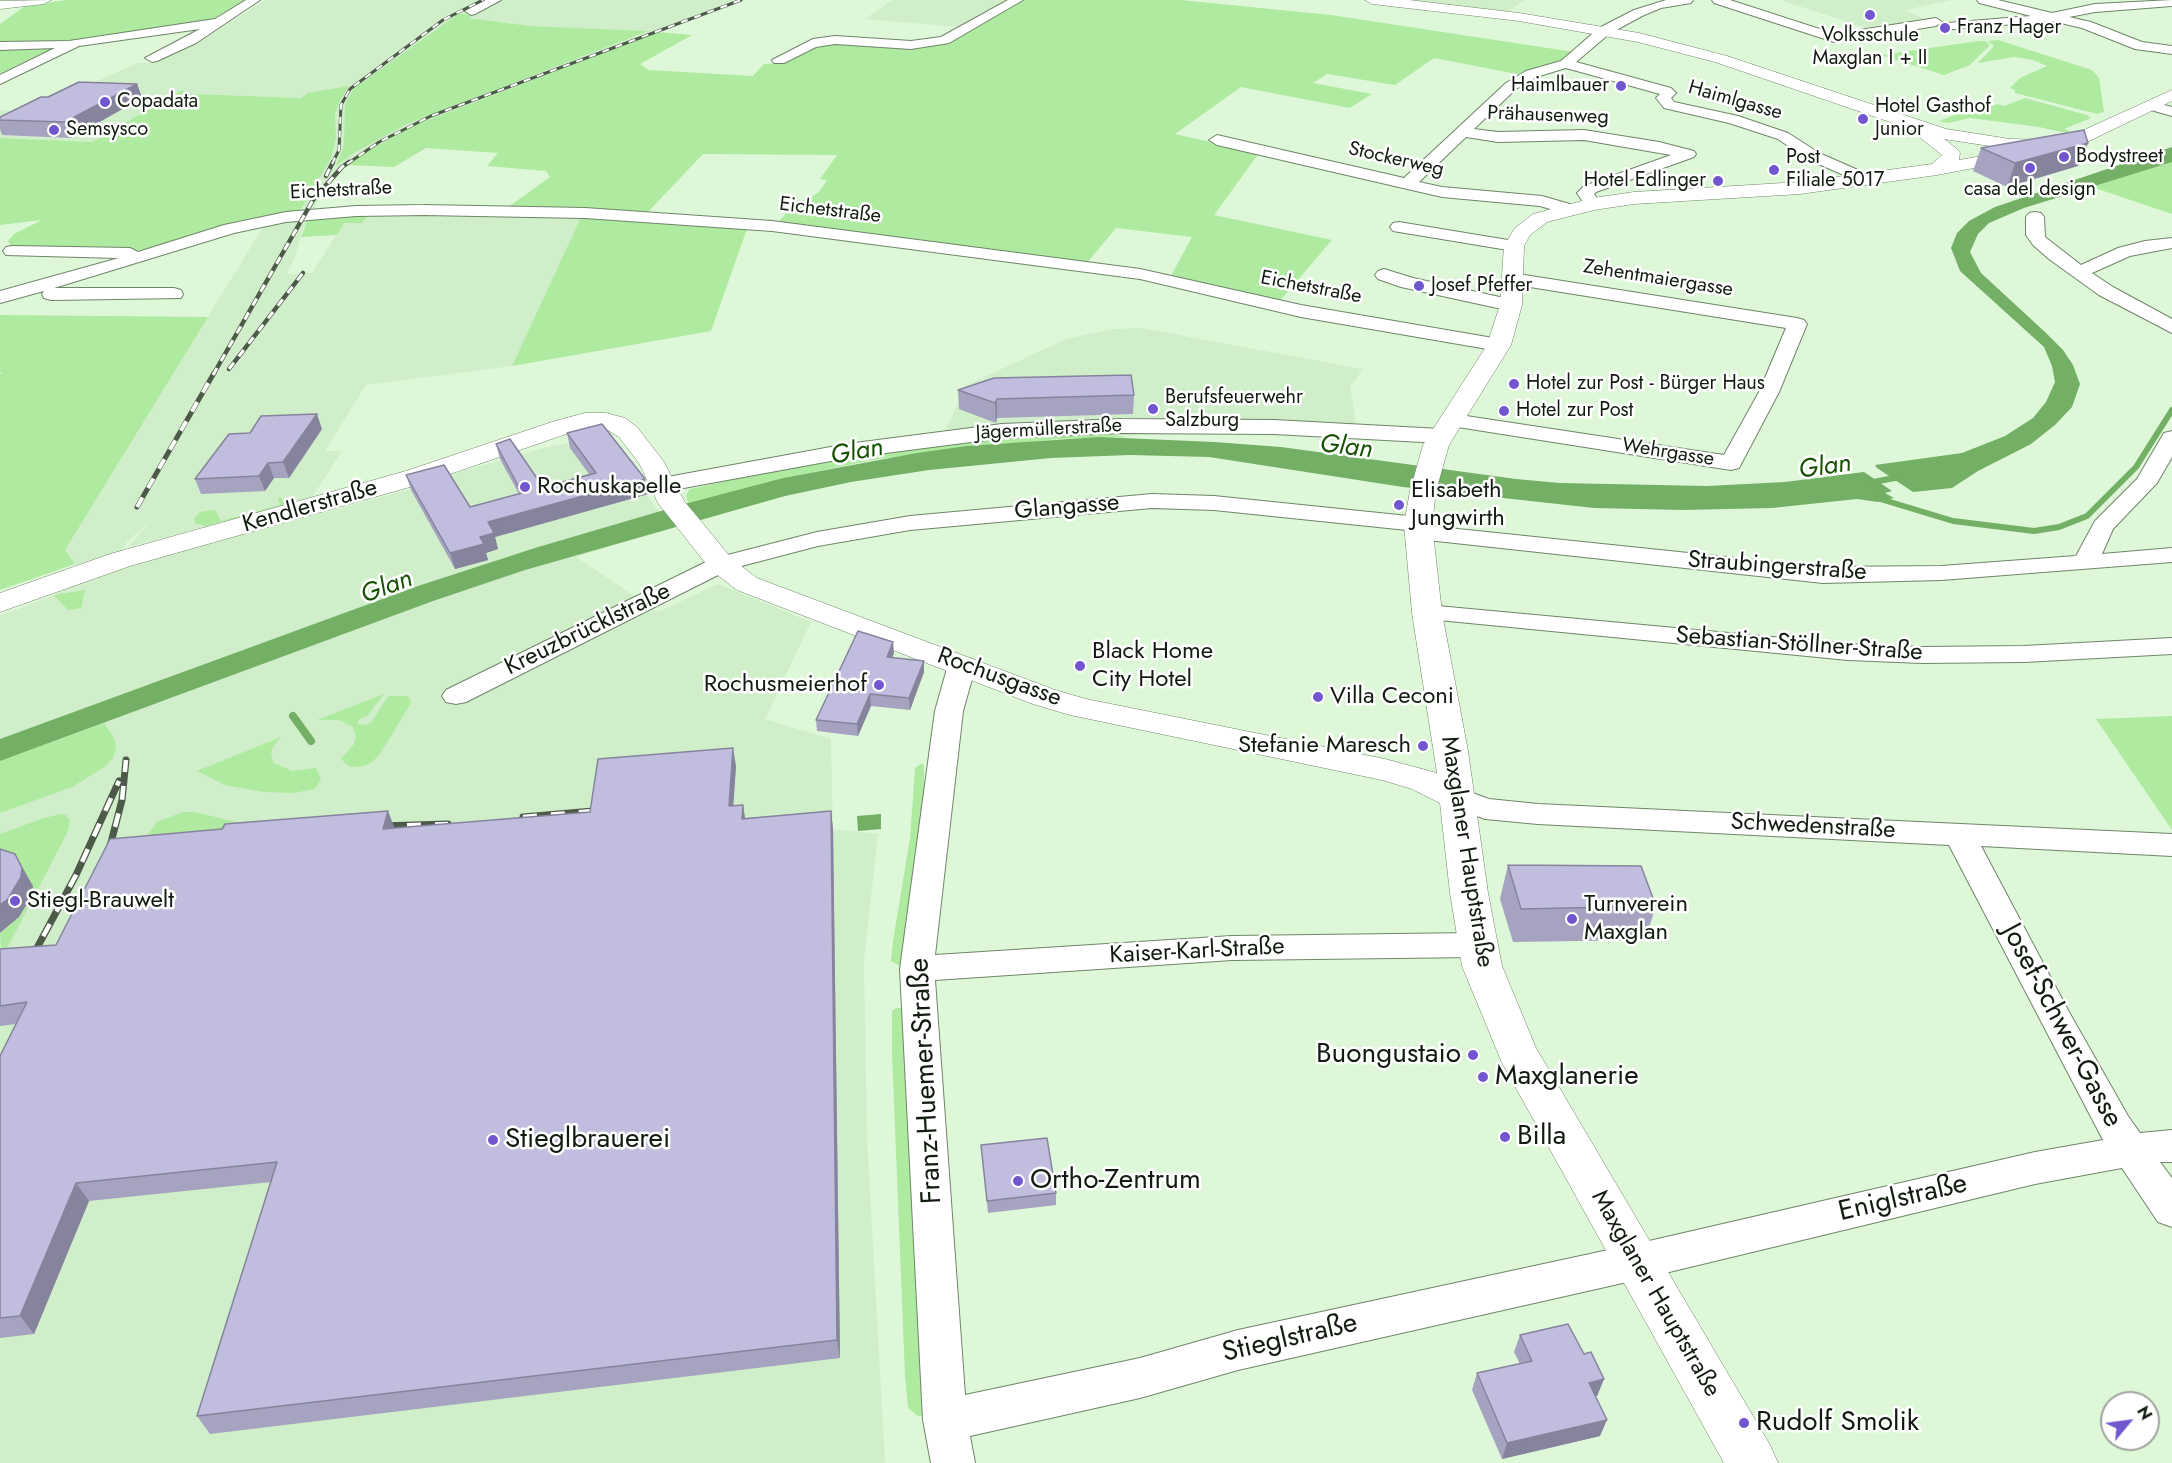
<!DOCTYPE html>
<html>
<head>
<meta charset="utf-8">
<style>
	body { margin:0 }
	#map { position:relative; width:2172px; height:1463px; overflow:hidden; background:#dff7d9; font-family:Jost,sans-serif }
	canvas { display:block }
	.north { position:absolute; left:2100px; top:1391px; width:60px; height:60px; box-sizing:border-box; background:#fff; border:2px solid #a0a49f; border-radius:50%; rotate:61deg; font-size:16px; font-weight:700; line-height:24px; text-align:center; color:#121b10 }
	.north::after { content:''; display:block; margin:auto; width:21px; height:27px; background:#7256d0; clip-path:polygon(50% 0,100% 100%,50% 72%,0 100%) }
</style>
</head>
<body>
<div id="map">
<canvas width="2172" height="1463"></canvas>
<div class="north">N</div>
</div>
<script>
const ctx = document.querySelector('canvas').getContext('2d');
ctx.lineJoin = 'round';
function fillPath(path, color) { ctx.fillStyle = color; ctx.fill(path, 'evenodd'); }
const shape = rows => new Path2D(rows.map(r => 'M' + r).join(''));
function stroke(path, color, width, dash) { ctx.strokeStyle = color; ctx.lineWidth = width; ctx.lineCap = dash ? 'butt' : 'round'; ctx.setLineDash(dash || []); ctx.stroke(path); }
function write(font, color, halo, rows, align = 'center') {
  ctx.font = font + ' Jost,sans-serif'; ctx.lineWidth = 5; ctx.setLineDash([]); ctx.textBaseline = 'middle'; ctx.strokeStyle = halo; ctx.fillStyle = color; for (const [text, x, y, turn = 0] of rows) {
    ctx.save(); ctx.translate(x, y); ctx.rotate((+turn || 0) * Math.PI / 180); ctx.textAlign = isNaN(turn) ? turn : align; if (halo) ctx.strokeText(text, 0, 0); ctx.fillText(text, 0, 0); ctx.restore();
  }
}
fillPath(shape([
	[265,0,746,0,449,111,388,139,348,165,323,192,302,231,296,254,287,274,312,273,344,223,362,223,367,213,582,215,512,366,366,385,325,451,342,451,311,499,128,547,151,520,126,543,113,570,433,483,436,479,539,449,604,436,671,528,576,557,658,612,718,584,811,622,765,719,831,739,833,829,878,834,864,959,867,1138,885,1463,0,1463,0,616,54,595,90,576,75,564,65,550,266,222,299,213,311,193,338,104,348,87,309,93,301,98,193,94,182,90,92,142,0,138,0,110,32,111,137,63,154,63,201,41],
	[458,14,472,16,467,18,530,26,646,31,405,125,354,153,336,166,344,145,347,99,353,89],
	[892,0,1019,0,972,28,865,19],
	[1411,0,1524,0,1508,12],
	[1780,0,1951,0,1905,10,1927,20,1872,30],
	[1141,328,1363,369,1350,387,1356,424,1159,421,1018,424,945,430,967,385,1066,339,1114,329]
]), '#d0eec9');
fillPath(shape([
	[66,0,244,0,208,22,74,42,0,45,0,24,25,6],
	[1019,0,1181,0,1331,15,1574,52,1562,62,1522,75,1434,58,1395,85,1327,74,1313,83,1372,94,1350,108,1241,87,1175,134,1259,153,1214,215,1332,240,1279,302,1171,276,1192,237,1116,228,1086,264,777,224,797,200,807,200,819,192,827,180,820,179,837,155,703,154,645,215,507,208,550,177,546,171,487,166,498,153,426,148,394,167,348,165,366,152,412,126,658,32,692,35,640,64,648,70,753,76,764,64,783,63,818,44,830,42,931,46],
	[458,14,474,15,468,18,530,26,648,31,405,125,354,153,336,166,344,145,345,104,353,89],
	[1998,40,2092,70,2099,78,2104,112,2097,114,2015,93,2015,90,2010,88,2020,78,2047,66,2033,60,2014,57,1978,63,1994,46,1988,41],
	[1979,41,1985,41,1990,45,1970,65,1944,75,1881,55],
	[64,46,0,77,0,47],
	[349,86,338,104,335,115,336,138,331,158,299,213,155,250,12,249,8,241,14,234,42,220,0,225,0,138,92,142,182,90,193,94,301,98,308,93],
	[2025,98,2087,115,2091,118,2064,129,2070,131,2066,133,2039,127,1970,118,1948,123,1939,121,1968,110,1977,112,1997,104,2004,106],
	[2172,162,2172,214,2092,187],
	[369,215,362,223,344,223,337,235,301,237,309,216],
	[582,215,748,226,711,331,512,366],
	[0,315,208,317,65,550,75,564,0,590,0,374,2,373,0,372],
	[1097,432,1127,437,1057,439,879,459,783,478,688,503,686,495,690,489,808,463,966,440],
	[280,497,287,502,283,506,205,526,195,523,194,518,200,512,215,510,221,521,280,505,278,498],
	[85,590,81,608,68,610,54,595],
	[384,694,367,716,359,719,357,724,363,725,371,723,388,696,407,696,410,699,411,703,380,754,372,762,364,766,350,767,341,759,354,744,356,737,353,727,339,720,317,720],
	[2172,716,2172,830,2096,719],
	[104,723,115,740,116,749,113,758,106,766,72,787,0,813,0,761],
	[281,737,273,747,271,754,274,763,292,771,316,768,321,779,315,789,293,793,264,792,225,785,197,771],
	[921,764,924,765,924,787,920,827,902,967,891,961,893,941,910,838,915,768],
	[183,812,195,812,252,826,141,844,157,822],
	[61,814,66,815,70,821,67,833,2,958,0,934,19,917,27,906,32,896,33,886,26,873,0,863,0,834,44,818],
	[896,1008,903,1008,929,1415,918,1416,908,1408,905,1376,892,1053,892,1011]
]), '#aeea9f');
fillPath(shape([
	[2172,147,2172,162,2024,208,1989,223,1978,234,1970,252,1981,273,2045,332,2063,350,2073,365,2080,384,2072,407,2055,425,2031,444,1978,471,1952,488,1913,492,1877,468,1875,465,1962,453,2005,436,2033,418,2046,402,2055,382,2052,366,2044,347,1960,271,1951,248,1957,233,1969,221,1995,207],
	[1099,437,1214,442,1281,447,1516,479,1560,483,1707,486,1785,482,1864,472,1892,491,1885,493,1894,498,1878,502,1857,499,1772,508,1683,510,1594,508,1403,487,1209,457,1130,455,1051,458,929,470,851,482,785,496,525,570,433,601,0,761,0,739,418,586,535,548,688,503,783,478,917,453,967,446],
	[881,814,881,829,858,831,857,816]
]), '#74af66');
stroke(shape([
	[1868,483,1900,477],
	[1877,498,1953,521,2034,531,2059,527,2087,516,2136,467,2172,410]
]), '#74af66', 6);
stroke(shape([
	[293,716,311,741]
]), '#74af66', 8);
const minor = shape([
	[246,0,260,0,196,43,157,61,152,62,145,58,200,29,79,46,0,84,0,75,55,48,0,50,0,42,69,41,215,19,246,0],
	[485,0,501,0,475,14,471,15,465,11,485,0],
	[1008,0,1023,0,949,43,911,49,835,44,816,47,784,63,774,63,772,60,813,39,835,36,911,41,941,37,1008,0],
	[1666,0,1693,0,1691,3,1661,8,1642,16,1609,34,1576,62,1671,88,1676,93,1671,98,1674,102,1738,116,1788,133,1819,153,1874,177,1876,180,1874,183,1862,183,1807,159,1778,139,1729,123,1664,108,1656,98,1660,94,1566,68,1536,77,1516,89,1474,129,1498,132,1584,130,1659,142,1694,151,1696,154,1694,157,1596,192,1594,194,1601,204,1593,209,1587,208,1577,193,1584,186,1671,155,1584,140,1498,142,1466,137,1419,182,1442,187,1542,196,1573,205,1575,209,1567,214,1540,206,1442,197,1217,145,1209,140,1217,135,1404,178,1506,83,1526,71,1561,61,1599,28,1634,10,1666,0],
	[1712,0,1730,0,1835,34,1936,18,1942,22,1936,26,1834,42,1714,3,1712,0],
	[1977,0,1998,0,2052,13,2095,4,2172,0,2172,6,2095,12,2069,17,2091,22,2142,42,2172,46,2172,54,2135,49,2082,28,2052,21,1942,30,1941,27,1942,24,1947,23,2031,16,1979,3,1977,0],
	[2149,101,2172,107,2172,116,2144,108,2142,105,2149,101],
	[424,205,585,208,772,221,1140,269,1301,305,1499,339,1506,341,1509,345,1506,349,1499,351,1301,317,1140,279,772,231,585,218,424,215,356,216,286,222,234,233,54,288,174,288,181,290,183,294,181,298,51,300,44,298,42,294,44,291,0,303,0,291,119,258,6,255,3,251,6,247,12,246,130,248,138,252,224,225,286,212,356,206,424,205],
	[2035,212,2041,213,2044,217,2045,237,2081,265,2118,248,2145,241,2172,238,2172,248,2130,256,2092,273,2113,287,2172,319,2172,333,2099,295,2049,259,2033,245,2026,235,2026,217,2029,213,2035,212],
	[1399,222,1514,241,1520,242,1523,246,1520,250,1514,251,1393,231,1390,227,1393,223,1399,222],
	[1384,269,1413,278,1518,301,1521,305,1518,309,1511,311,1401,287,1378,279,1375,275,1378,271,1384,269],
	[1512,273,1797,318,1804,320,1807,324,1779,392,1739,468,1731,470,1445,425,1442,420,1445,415,1453,414,1724,455,1759,392,1786,328,1505,283,1503,279,1505,275,1512,273],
	[1121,419,1274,420,1441,429,1449,431,1452,436,1449,441,1441,443,1274,434,1121,433,1002,438,847,458,662,492,654,490,650,485,654,480,662,478,847,444,1002,424,1121,419],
	[2172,431,2172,457,2157,483,2113,529,2102,554,2172,548,2172,562,1941,580,1823,583,1418,539,1409,537,1406,532,1407,530,1214,510,1152,508,910,530,818,546,730,569,466,702,456,704,446,702,442,696,446,690,712,559,817,532,910,516,1152,494,1214,496,1418,517,1426,519,1430,524,1429,526,1823,567,1941,566,2076,556,2095,521,2137,479,2164,433,2172,431],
	[1427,605,1848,644,1922,647,2024,646,2172,638,2172,654,2024,662,1922,663,1848,660,1418,618,1414,613,1418,608,1427,605],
	[962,657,972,659,976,665,963,711,935,955,1232,936,1477,933,1489,936,1494,945,1489,954,1477,957,1232,960,935,980,965,1395,1140,1358,1238,1330,1636,1244,2035,1152,2103,1140,1949,845,1538,824,1485,819,1445,804,1441,797,1445,790,1456,787,1489,799,1538,804,2172,834,2172,856,1981,846,2069,1012,2128,1116,2140,1133,2172,1130,2172,1162,2160,1162,2172,1178,2172,1227,2158,1222,2122,1168,2035,1184,1636,1280,1238,1370,1140,1398,970,1436,975,1463,931,1463,923,1420,900,969,935,711,948,665,952,659,962,657]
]);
const tertiary = shape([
	[51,0,44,4,0,9,0,1,51,0],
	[1919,123,1925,124,1957,149,1960,153,1959,160,2000,153,2006,154,2009,158,2006,162,2000,163,1937,175,1800,194,1634,204,1594,210,1547,222,1530,235,1524,246,1522,305,1511,345,1449,445,1436,491,1432,524,1442,613,1468,751,1488,893,1502,966,1536,1048,1770,1445,1778,1463,1724,1463,1502,1063,1462,966,1450,893,1440,803,1412,789,1382,780,1070,715,1033,704,737,590,711,570,658,503,639,463,619,437,606,429,585,429,572,432,424,483,130,566,0,612,0,593,110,554,406,471,555,421,585,413,606,413,625,418,637,427,664,462,684,501,700,520,731,558,757,578,1055,690,1086,699,1385,759,1437,773,1412,613,1404,524,1410,491,1423,445,1487,345,1500,305,1504,246,1515,228,1533,214,1593,198,1634,192,1800,182,1932,164,1942,155,1913,132,1910,128,1913,124,1919,123]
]);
const primary = shape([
	[1365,0,1409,0,1519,13,1639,33,1727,56,1946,129,2010,139,2056,140,2075,134,2172,90,2172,101,2087,142,2044,154,2038,153,2035,149,2010,149,1937,138,1715,62,1638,42,1519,21,1372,4,1365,0]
]);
stroke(minor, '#6f8569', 2);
stroke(tertiary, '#6f8569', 1);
stroke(primary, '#6f8569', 1);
fillPath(minor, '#fff');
fillPath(tertiary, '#fff');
fillPath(primary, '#fff');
const railFar3 = shape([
	[332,164,339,150,341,105,350,89,443,20,483,0],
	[347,164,379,142,431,116,741,0]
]);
const railFar2 = shape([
	[326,176,333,162],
	[229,369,303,273],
	[213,375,313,200,342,167,349,162]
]);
const railFar1 = shape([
	[137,507,214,373]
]);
const rail = shape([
	[523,817,593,811],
	[379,826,448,824],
	[108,854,122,800,126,760],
	[30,961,76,875,119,781]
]);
stroke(railFar3, '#4d5a49', 3);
stroke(railFar2, '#4d5a49', 4.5);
stroke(railFar1, '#4d5a49', 5);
stroke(rail, '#4d5a49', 7);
stroke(railFar3, '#fff', 2, [7]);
stroke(railFar2, '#fff', 3, [8]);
stroke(railFar1, '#fff', 4, [11]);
stroke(rail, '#fff', 4.5, [14]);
fillPath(shape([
	[137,84,142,98,71,138,2,135,0,129,0,117,48,97],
	[2088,143,2078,166,2007,187,1973,171,1981,148],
	[958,390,1134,395,1133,414,997,418,996,423,959,409],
	[322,429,289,478,274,478,265,491,201,494,195,479],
	[567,433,648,494,495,537,498,549,486,553,488,560,455,569,411,490,406,475,470,507,519,494,500,459,496,444,543,487,589,474,570,448],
	[894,653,892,658,924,672,910,710,871,706,858,736,817,731,816,720],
	[736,766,733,806,745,818,831,811,833,829,840,1358,210,1434,197,1416,271,1182,89,1201,34,1334,0,1338,0,1056,16,1024,0,1026,0,949,56,945,395,828,590,812],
	[1508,865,1656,906,1645,940,1513,942,1500,899],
	[981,1145,1056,1193,1056,1205,988,1213],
	[1520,1335,1584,1354,1604,1379,1597,1396,1596,1396,1600,1436,1502,1459,1472,1390,1477,1373,1520,1364,1514,1352]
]), '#a5a3c0');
fillPath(shape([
	[137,84,142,98,71,138,65,122],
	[2088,143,2078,166,2007,187,2015,163],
	[997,399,997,418,996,423,995,403],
	[317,414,322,429,289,478,283,462],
	[268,463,274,478,265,491,259,476],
	[645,479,648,494,495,537,498,549,486,553,488,560,455,569,450,553,480,537,488,522],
	[893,642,894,653,888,668,887,657],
	[924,661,924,672,910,710,909,698],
	[870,694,871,706,858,736,857,724],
	[733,748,736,766,732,824,729,806],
	[743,805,746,823,742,819],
	[388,811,395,829,383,829],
	[831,811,833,829,840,1358,837,1340],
	[15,854,33,886,32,896,19,917,0,933,0,905],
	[76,1183,89,1201,34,1334,20,1316],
	[1604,1379,1597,1396,1582,1400,1589,1383],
	[1607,1420,1600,1436,1502,1459,1507,1443]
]), '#86849c');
const building = shape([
	[79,82,137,84,65,122,0,120,0,117,41,97,48,97,79,82],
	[2084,130,2088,143,2015,163,1981,148,2084,130],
	[1131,375,1134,395,997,399,995,403,958,390,994,378,1131,375],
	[317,414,283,462,268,463,259,476,195,479,229,434,250,433,261,416,317,414],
	[602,424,645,479,488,522,494,533,480,537,484,544,450,553,406,475,444,465,470,507,522,493,496,444,510,439,543,487,596,473,567,433,602,424],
	[858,631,893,642,887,657,924,661,909,698,870,694,857,724,816,720,858,631],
	[733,748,729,806,743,805,742,819,831,811,837,1340,197,1416,277,1162,76,1183,20,1316,0,1318,0,1056,27,1002,0,1006,0,949,56,945,110,839,222,829,225,824,388,811,383,829,590,812,598,759,733,748],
	[0,849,15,854,22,868,21,877,8,899,0,905,0,849],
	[1508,865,1641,866,1656,906,1521,909,1508,865],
	[1047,1138,1056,1193,987,1201,981,1145,1047,1138],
	[1568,1324,1584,1354,1591,1352,1604,1379,1589,1383,1607,1420,1507,1443,1477,1373,1532,1361,1520,1335,1568,1324]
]);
fillPath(building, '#c0bddf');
stroke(building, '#86849c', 1.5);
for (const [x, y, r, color] of [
	[1870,15,6,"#7256d0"],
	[1945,28,6,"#7256d0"],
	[1621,86,6,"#7256d0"],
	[105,102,6,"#7256d0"],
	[1863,119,6,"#7256d0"],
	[54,130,6,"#7256d0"],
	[2064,157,6,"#7256d0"],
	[2030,168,6,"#7256d0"],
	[1774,170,6,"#7256d0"],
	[1718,181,6,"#7256d0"],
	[1419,286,6,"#7256d0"],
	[1514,384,6,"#7256d0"],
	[1153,409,6,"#7256d0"],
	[1504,411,6,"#7256d0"],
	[525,487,6,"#7256d0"],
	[1399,505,6,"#7256d0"],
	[1080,666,6,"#7256d0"],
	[879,685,6,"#7256d0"],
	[1318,697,6,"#7256d0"],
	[1423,746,6,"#7256d0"],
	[15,901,6,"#7256d0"],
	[1572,919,6,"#7256d0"],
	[1473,1055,6,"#7256d0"],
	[1483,1077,6,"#7256d0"],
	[1505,1137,6,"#7256d0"],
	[493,1140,6,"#7256d0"],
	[1018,1181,6,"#7256d0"],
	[1744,1423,6,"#7256d0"]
]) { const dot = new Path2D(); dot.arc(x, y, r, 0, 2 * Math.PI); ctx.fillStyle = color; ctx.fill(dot); stroke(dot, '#fff', 2); }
write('20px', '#121b10', '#fff', [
	["Franz Hager",1957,28],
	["Volksschule",1870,36,"center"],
	["Maxglan I + II",1870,59,"center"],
	["Haimlbauer",1609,86,"right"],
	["Copadata",117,102],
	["Hotel Gasthof",1875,107],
	["Junior",1875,130],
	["Semsysco",66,130],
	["Bodystreet",2076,157],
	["Post",1786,158],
	["Filiale 5017",1786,181],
	["Hotel Edlinger",1706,181,"right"],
	["casa del design",2030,190,"center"],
	["Josef Pfeffer",1431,286],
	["Hotel zur Post - Bürger Haus",1526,384],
	["Berufsfeuerwehr",1165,398],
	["Salzburg",1165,421],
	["Hotel zur Post",1516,411]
], 'left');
write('20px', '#121b10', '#fff', [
	["Haimlgasse",1735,101,16],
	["Prähausenweg",1548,116,2],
	["Stockerweg",1396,160,13],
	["Eichetstraße",341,191,-3],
	["Eichetstraße",830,211,7],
	["Zehentmaiergasse",1658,279,9],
	["Eichetstraße",1311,288,11],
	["Jägermüllerstraße",1049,430,-3],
	["Wehrgasse",1668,453,9]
]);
write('24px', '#121b10', '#fff', [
	["Rochuskapelle",537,487],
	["Elisabeth",1411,491],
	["Jungwirth",1411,519],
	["Black Home",1092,652],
	["City Hotel",1092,680],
	["Rochusmeierhof",867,685,"right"],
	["Villa Ceconi",1330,697],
	["Stefanie Maresch",1411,746,"right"],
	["Stiegl-Brauwelt",27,901],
	["Turnverein",1584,905],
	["Maxglan",1584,933]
], 'left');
write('24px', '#121b10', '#fff', [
	["Kendlerstraße",310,507,-16],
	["Glangasse",1067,508,-5],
	["Straubingerstraße",1777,567,4],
	["Kreuzbrücklstraße",588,630,-26],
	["Sebastian-Stöllner-Straße",1799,645,4],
	["Rochusgasse",999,678,20],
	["Schwedenstraße",1813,827,3],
	["Maxglaner Hauptstraße",1466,852,81],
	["Kaiser-Karl-Straße",1197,952,-3],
	["Maxglaner Hauptstraße",1655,1294,60]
]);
write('italic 26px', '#175002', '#fff', [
	["Glan",1346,448,7],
	["Glan",857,453,-10],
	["Glan",1825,468,-8],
	["Glan",387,588,-20]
]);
write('28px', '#121b10', '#fff', [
	["Josef-Schwer-Gasse",2061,1026,62],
	["Franz-Huemer-Straße",927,1081,-93],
	["Eniglstraße",1903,1199,-13],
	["Stieglstraße",1290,1339,-13]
]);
write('28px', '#121b10', '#fff', [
	["Buongustaio",1461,1055,"right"],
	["Maxglanerie",1495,1077],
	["Billa",1517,1137],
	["Stieglbrauerei",505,1140],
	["Ortho-Zentrum",1030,1181],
	["Rudolf Smolik",1756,1423]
], 'left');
</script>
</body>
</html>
